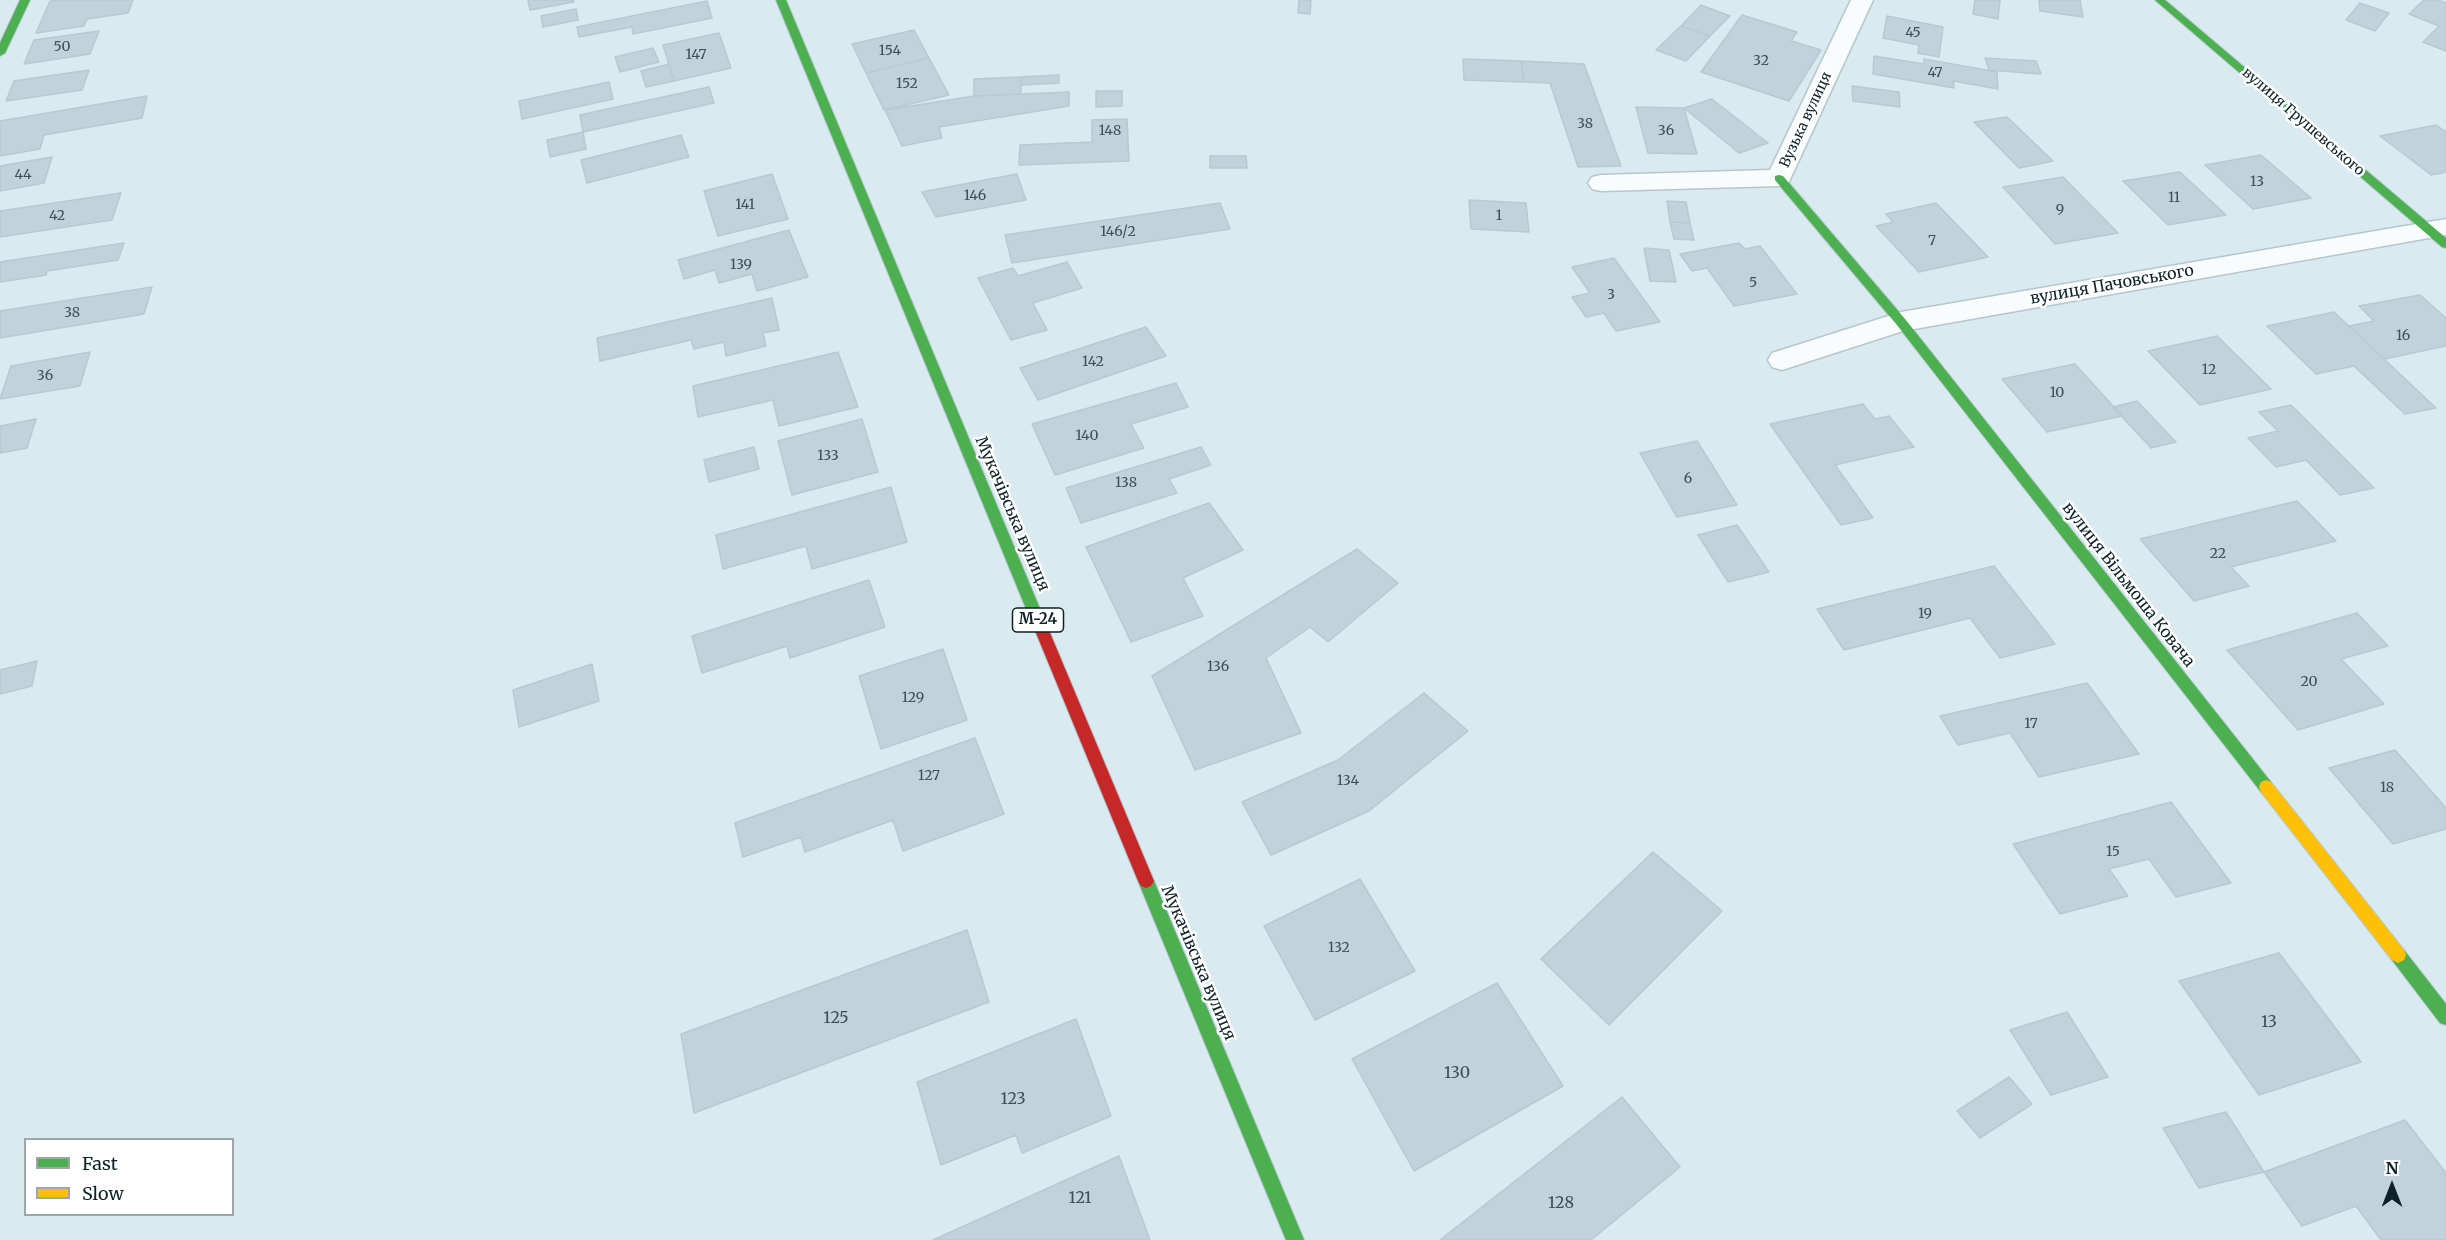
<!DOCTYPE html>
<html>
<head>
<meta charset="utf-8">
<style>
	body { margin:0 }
	#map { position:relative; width:2446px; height:1240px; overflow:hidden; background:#d9eaf0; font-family:Merriweather,serif }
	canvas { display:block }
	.legend { position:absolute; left:24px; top:1138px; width:210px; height:78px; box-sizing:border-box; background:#fff; border:2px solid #9ea6a9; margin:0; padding:8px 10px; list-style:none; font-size:18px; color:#0c2128 }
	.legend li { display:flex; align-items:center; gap:12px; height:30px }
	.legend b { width:30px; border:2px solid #9ea6a9 }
	.north { position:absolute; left:2362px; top:1156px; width:60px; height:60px; -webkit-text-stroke:4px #fff; paint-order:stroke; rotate:0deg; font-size:16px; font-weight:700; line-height:24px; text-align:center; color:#0c2128 }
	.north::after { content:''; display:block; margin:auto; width:21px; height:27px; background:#0c2128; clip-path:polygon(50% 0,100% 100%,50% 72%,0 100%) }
</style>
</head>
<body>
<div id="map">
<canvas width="2446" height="1240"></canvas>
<ul class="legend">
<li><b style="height:8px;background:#4caf50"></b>Fast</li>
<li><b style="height:8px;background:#ffc107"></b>Slow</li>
</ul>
<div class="north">N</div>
</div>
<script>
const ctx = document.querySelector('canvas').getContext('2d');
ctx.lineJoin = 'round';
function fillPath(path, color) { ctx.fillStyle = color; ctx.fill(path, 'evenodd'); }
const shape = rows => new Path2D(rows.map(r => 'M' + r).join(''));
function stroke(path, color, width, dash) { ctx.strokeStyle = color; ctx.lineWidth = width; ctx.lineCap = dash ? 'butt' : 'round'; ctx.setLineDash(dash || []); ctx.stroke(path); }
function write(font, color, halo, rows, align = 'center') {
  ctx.font = font + ' Merriweather,serif'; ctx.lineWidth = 5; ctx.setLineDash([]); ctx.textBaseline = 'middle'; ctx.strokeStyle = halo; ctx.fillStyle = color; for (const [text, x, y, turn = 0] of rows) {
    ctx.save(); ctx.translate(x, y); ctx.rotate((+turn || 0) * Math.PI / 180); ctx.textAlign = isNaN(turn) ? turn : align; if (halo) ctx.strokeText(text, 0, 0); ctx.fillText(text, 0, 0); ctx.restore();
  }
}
const building = shape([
	[61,0,133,0,128,13,87,19,84,26,36,33,50,1,61,0],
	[528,0,573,0,574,2,530,10,528,0],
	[1299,0,1311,0,1310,14,1298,13,1299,0],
	[1975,0,2000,0,1998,19,1973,14,1975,0],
	[2039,0,2080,0,2083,17,2040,11,2039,0],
	[2424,0,2438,0,2446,3,2446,51,2423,42,2439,26,2409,14,2424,0],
	[707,1,712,18,633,34,632,27,579,37,577,27,707,1],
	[2360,3,2389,13,2375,31,2346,20,2360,3],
	[1701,5,1730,16,1710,36,1681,26,1701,5],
	[576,9,578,20,543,27,541,16,576,9],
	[1742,15,1797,32,1791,41,1821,50,1789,101,1701,72,1742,15],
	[1887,16,1943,27,1939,57,1918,53,1919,45,1883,38,1887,16],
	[1681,26,1710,36,1686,61,1656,50,1681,26],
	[914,30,929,58,866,73,852,44,914,30],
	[99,31,90,54,24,64,34,40,99,31],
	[719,33,731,68,674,81,663,45,719,33],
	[653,48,659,62,620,72,615,57,653,48],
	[1874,56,1924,64,1924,59,1997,72,1998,89,1953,81,1954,88,1873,74,1874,56],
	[929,58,949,95,884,110,866,73,929,58],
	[1985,58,2036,61,2041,74,1989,70,1985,58],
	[1463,59,1521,61,1524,82,1464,80,1463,59],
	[1521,61,1584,64,1621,166,1578,167,1550,83,1524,82,1521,61],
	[669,64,674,81,646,87,641,71,669,64],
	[89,70,82,90,6,101,14,81,89,70],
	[1059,75,1059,83,1021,85,1021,77,1059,75],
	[1021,77,1021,94,974,96,974,79,1021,77],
	[609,82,613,99,522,119,519,101,609,82],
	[1852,86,1899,92,1900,107,1853,101,1852,86],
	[709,87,714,103,583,132,580,115,709,87],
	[1096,91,1122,91,1122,106,1096,107,1096,91],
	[1069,92,1069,106,939,127,942,138,902,146,885,110,974,96,1069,92],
	[147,96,142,118,44,135,40,149,0,156,0,121,147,96],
	[1712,99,1768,143,1739,153,1684,108,1712,99],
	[1636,107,1684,108,1697,154,1648,153,1636,107],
	[2007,117,2053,161,2019,168,1974,122,2007,117],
	[1127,119,1129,161,1019,165,1020,145,1092,142,1092,120,1127,119],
	[2436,125,2446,132,2446,172,2431,175,2380,136,2436,125],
	[583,132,586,149,550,157,547,140,583,132],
	[681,135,689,157,587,183,581,160,681,135],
	[2261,155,2311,198,2253,209,2205,165,2261,155],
	[1210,156,1246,156,1247,168,1210,168,1210,156],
	[52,157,44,183,0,191,0,166,52,157],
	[2180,172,2226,215,2168,225,2123,181,2180,172],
	[772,174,788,219,718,236,704,191,772,174],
	[1017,174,1026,200,936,217,922,192,1017,174],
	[2063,177,2118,233,2055,244,2003,187,2063,177],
	[121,193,112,220,0,237,0,211,121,193],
	[1469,200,1526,203,1529,232,1471,229,1469,200],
	[1667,201,1686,202,1690,223,1670,222,1667,201],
	[1220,203,1230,229,1012,263,1005,235,1220,203],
	[1936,203,1988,257,1919,272,1876,226,1893,222,1886,214,1936,203],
	[1670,222,1690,223,1694,240,1674,239,1670,222],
	[789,230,808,277,757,291,752,274,719,283,715,270,684,279,678,260,789,230],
	[124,243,118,260,47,271,46,275,0,282,0,262,124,243],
	[1739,243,1745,249,1760,246,1797,294,1734,306,1707,268,1692,271,1680,254,1739,243],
	[1644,248,1669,250,1676,282,1650,281,1644,248],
	[1614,258,1660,322,1616,331,1604,313,1586,317,1572,297,1590,293,1572,267,1614,258],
	[1067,262,1082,288,1033,303,1047,330,1011,340,978,278,1013,268,1018,276,1067,262],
	[152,287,144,314,0,338,0,311,152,287],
	[2420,295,2446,318,2446,346,2384,359,2349,326,2374,321,2359,306,2420,295],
	[772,298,779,330,763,333,766,346,726,356,724,342,694,349,691,340,600,361,597,338,772,298],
	[2334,312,2384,359,2436,408,2405,414,2354,366,2316,374,2267,326,2334,312],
	[1146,327,1166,356,1038,400,1020,368,1146,327],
	[2217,336,2271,389,2200,405,2148,351,2217,336],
	[90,352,80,386,0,399,11,366,90,352],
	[838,352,858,407,779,426,773,400,698,417,693,386,838,352],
	[2075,364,2122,416,2047,432,2002,379,2075,364],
	[1176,383,1188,407,1131,424,1144,448,1055,475,1032,424,1176,383],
	[2137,401,2176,442,2151,448,2113,407,2137,401],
	[1863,404,1875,419,1889,416,1914,447,1835,465,1873,518,1841,525,1770,424,1863,404],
	[2291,405,2374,488,2340,495,2306,460,2276,467,2248,438,2278,431,2259,412,2291,405],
	[36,419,27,448,0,453,0,426,36,419],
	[862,419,878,472,792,495,778,441,862,419],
	[1697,441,1737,505,1677,517,1640,453,1697,441],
	[754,447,759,469,709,482,704,460,754,447],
	[1201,447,1211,465,1169,479,1177,493,1081,523,1066,488,1201,447],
	[891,487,907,542,812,569,806,546,723,569,716,535,891,487],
	[2297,501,2336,541,2231,567,2249,586,2194,601,2140,539,2297,501],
	[1209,503,1243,550,1183,578,1203,616,1131,642,1086,547,1209,503],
	[1737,525,1769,572,1728,582,1698,535,1737,525],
	[1357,549,1398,583,1328,642,1310,627,1266,658,1301,733,1195,770,1152,676,1357,549],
	[1994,566,2055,644,2000,658,1970,618,1844,650,1817,609,1994,566],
	[869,580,885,627,790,658,787,646,702,673,692,636,869,580],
	[2357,613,2388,646,2341,659,2384,704,2298,730,2227,650,2357,613],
	[943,649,967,720,881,749,859,676,943,649],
	[37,661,32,686,0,694,0,670,37,661],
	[592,664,599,701,519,727,513,690,592,664],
	[2087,683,2139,754,2039,777,2010,733,1958,745,1940,716,2087,683],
	[1424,693,1468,731,1369,811,1271,855,1242,802,1338,760,1424,693],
	[975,738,1004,814,903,851,893,820,805,852,801,837,743,857,735,823,975,738],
	[2395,750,2446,808,2446,829,2393,844,2329,768,2395,750],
	[2171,802,2231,883,2176,897,2149,859,2109,869,2128,896,2060,914,2013,844,2171,802],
	[1653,852,1722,911,1609,1025,1541,959,1653,852],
	[1360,879,1415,971,1315,1020,1264,926,1360,879],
	[967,930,989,1002,694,1113,681,1034,967,930],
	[2279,953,2361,1062,2259,1095,2179,981,2279,953],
	[1497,983,1563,1086,1414,1171,1352,1059,1497,983],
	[2067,1012,2108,1077,2051,1095,2010,1030,2067,1012],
	[1076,1019,1111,1116,1022,1153,1016,1135,941,1165,917,1082,1076,1019],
	[2009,1077,2032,1104,1980,1138,1957,1111,2009,1077],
	[1622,1097,1680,1167,1591,1240,1440,1240,1622,1097],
	[2226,1112,2264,1172,2199,1188,2163,1128,2226,1112],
	[2405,1120,2446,1173,2446,1240,2381,1240,2356,1206,2302,1226,2264,1172,2405,1120],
	[1119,1156,1150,1240,933,1240,1119,1156]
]);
fillPath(building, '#c2d2db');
stroke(building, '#b9c8d1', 1.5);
const street = shape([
	[1851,0,1873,0,1788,184,1779,186,1601,191,1592,189,1588,183,1592,177,1601,175,1770,170,1851,0],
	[2446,219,2446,235,1903,331,1782,370,1772,367,1768,360,1772,353,1901,312,2446,219]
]);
const fast = shape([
	[20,0,30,0,5,53,0,56,0,43,20,0],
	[776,0,786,0,1048,628,1046,632,1036,632,1034,628,776,0],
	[2155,0,2165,0,2446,238,2446,248,2442,247,2155,0],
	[1779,175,1783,176,1905,319,2271,782,2273,787,2271,792,2266,794,2261,792,1897,325,1775,180,1775,176,1779,175],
	[1146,874,1151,876,1154,881,1304,1240,1286,1240,1138,881,1141,876,1146,874],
	[2398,947,2404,950,2446,1004,2446,1025,2440,1023,2392,960,2390,955,2392,950,2398,947]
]);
const slow = shape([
	[2266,780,2271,782,2404,950,2406,955,2404,960,2398,963,2392,960,2261,792,2259,787,2261,782,2266,780]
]);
const jam = shape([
	[1041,622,1046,624,1048,628,1154,881,1151,886,1146,888,1141,886,1138,881,1034,628,1036,624,1041,622]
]);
stroke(street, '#b5c7cd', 3);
stroke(fast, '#b5c7cd', 2);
stroke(slow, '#b5c7cd', 2);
stroke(jam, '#b5c7cd', 2);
fillPath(street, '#f9fcfd');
fillPath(fast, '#4caf50');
fillPath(slow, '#ffc107');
fillPath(jam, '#c62828');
write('14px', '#3c4f56', null, [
	["45",1913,33],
	["50",62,47],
	["154",890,51],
	["147",696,55],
	["32",1761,61],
	["47",1935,73],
	["152",907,84],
	["38",1585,124],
	["148",1110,131],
	["36",1666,131],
	["44",23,175],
	["13",2257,182],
	["146",975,196],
	["11",2174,198],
	["141",745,205],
	["9",2060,210],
	["42",57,216],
	["1",1499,216],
	["146/2",1118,232],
	["7",1932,241],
	["139",741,265],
	["5",1753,283],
	["3",1611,295],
	["38",72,313],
	["16",2403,336],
	["142",1093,362],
	["12",2209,370],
	["36",45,376],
	["10",2057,393],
	["140",1087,436],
	["133",828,456],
	["6",1688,479],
	["138",1126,483],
	["22",2218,554],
	["19",1925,614],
	["136",1218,667],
	["20",2309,682],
	["129",913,698],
	["17",2031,724],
	["127",929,776],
	["134",1348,781],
	["18",2387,788],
	["15",2113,852],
	["132",1339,948]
]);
write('14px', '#0c2128', '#fff', [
	["Вузька вулиця",1806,120,-65],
	["вулиця Грушевського",2303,122,41]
]);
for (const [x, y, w] of [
	[1038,620,51]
]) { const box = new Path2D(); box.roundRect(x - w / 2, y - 12, w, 24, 4.5); ctx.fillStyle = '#fff'; ctx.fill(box); stroke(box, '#0c2128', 1.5); }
write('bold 15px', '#0c2128', null, [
	["М-24",1038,620]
]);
write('16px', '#0c2128', '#fff', [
	["вулиця Пачовського",2112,285,-10],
	["Мукачівська вулиця",1012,514,67],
	["вулиця Вільмоша Ковача",2128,585,52],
	["Мукачівська вулиця",1198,963,67]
]);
write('16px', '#3c4f56', null, [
	["125",836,1018],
	["13",2269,1022],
	["130",1457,1073],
	["123",1013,1099],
	["121",1080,1198],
	["128",1561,1203]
]);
</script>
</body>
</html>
